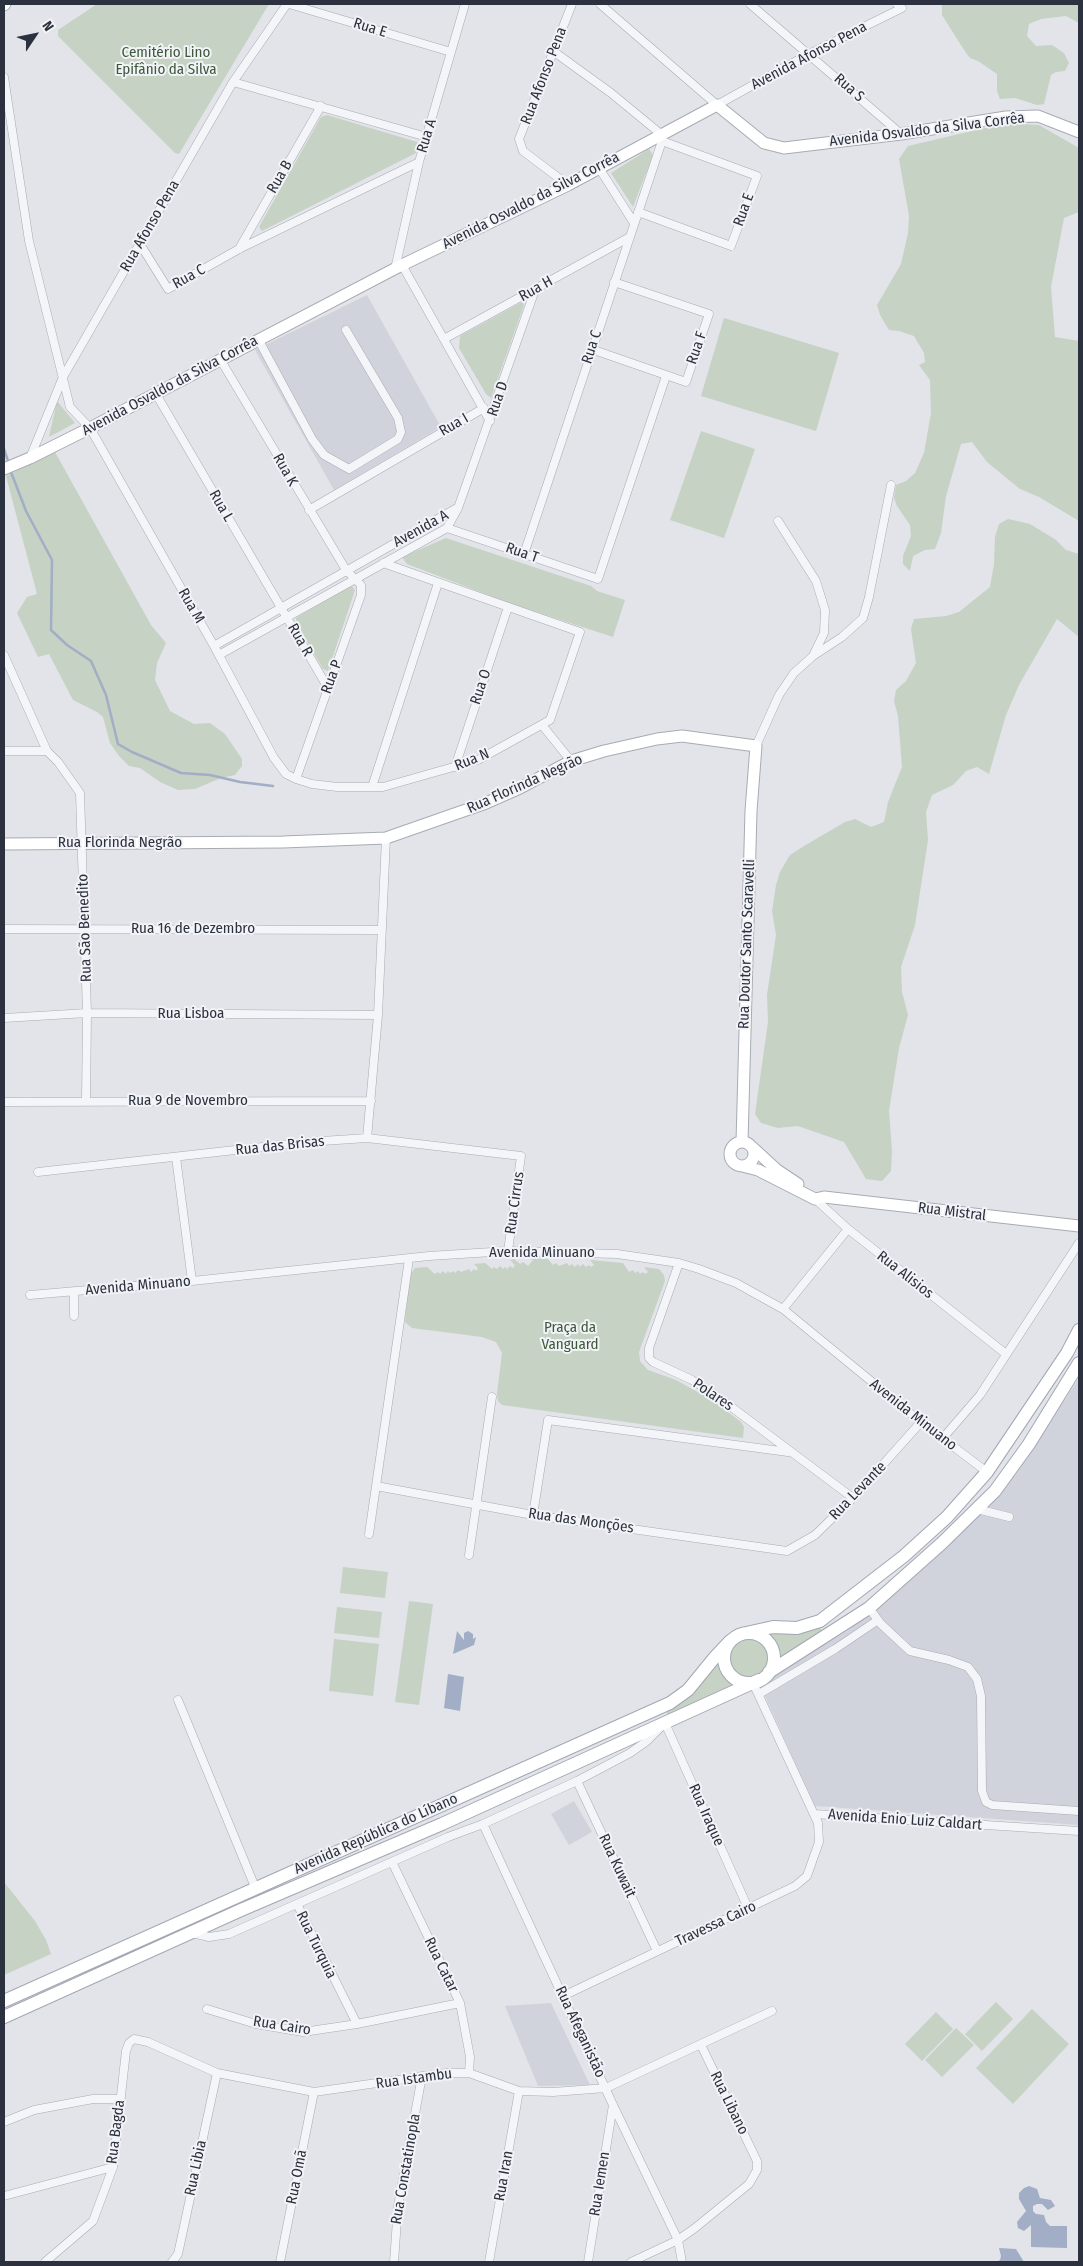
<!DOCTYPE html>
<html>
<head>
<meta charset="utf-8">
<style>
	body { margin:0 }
	#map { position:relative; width:1083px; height:2266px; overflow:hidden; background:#e2e4e9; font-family:"Fira Sans Condensed",sans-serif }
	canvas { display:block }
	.frame { position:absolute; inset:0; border:5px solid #2c313f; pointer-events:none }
	.north { position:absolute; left:10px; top:10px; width:50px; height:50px; -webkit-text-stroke:4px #f2f3f7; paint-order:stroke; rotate:56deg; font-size:14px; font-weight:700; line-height:20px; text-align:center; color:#2c313f }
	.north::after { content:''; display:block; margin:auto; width:18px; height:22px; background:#2c313f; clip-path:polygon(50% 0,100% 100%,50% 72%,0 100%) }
</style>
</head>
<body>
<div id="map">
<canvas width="1083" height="2266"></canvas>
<div class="frame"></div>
<div class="north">N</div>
</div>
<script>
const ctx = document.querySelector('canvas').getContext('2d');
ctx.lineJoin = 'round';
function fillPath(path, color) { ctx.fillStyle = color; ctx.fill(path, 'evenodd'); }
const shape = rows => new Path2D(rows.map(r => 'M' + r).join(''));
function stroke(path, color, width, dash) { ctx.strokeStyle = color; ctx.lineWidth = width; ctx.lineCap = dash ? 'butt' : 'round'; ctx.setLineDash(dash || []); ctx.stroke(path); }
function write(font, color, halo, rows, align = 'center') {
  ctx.font = font + ' "Fira Sans Condensed",sans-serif'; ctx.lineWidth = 4; ctx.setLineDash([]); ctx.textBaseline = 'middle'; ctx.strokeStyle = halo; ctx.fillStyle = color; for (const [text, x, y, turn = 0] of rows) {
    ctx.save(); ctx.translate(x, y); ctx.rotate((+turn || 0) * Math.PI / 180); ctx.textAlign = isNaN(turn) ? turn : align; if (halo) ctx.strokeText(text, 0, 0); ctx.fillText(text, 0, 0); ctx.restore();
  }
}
fillPath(shape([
	[367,295,441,427,334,490,255,350],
	[1079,1378,1079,1825,815,1806,759,1683,847,1631,953,1539,1016,1474],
	[574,1801,592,1832,569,1845,551,1814],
	[551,2003,590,2085,538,2086,505,2006]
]), '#d0d3db');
fillPath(shape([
	[97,4,269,4,179,154,175,153,58,36,58,30],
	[942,4,1079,4,1079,23,1066,16,1041,19,1029,24,1027,36,1036,46,1052,45,1064,53,1069,63,1065,71,1056,72,1051,75,1044,104,1037,105,1015,98,1000,99,997,91,997,74,978,61,970,58,966,53,942,15],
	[327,115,417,142,419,147,416,153,262,231,259,227,321,117],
	[1006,123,1039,125,1079,148,1079,212,1064,218,1051,287,1055,337,1079,341,1079,521,1039,497,1020,489,987,462,972,442,961,444,946,496,941,533,935,549,925,550,913,556,910,571,903,564,903,556,911,536,910,525,897,506,894,498,896,485,906,481,915,473,924,453,931,413,930,380,919,365,925,362,924,353,914,336,899,331,889,330,880,315,877,305,901,264,908,233,909,216,899,159,908,146],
	[649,149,653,155,633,207,611,173],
	[522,302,524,305,491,398,486,394,459,348,460,336],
	[724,318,839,353,816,431,701,396],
	[57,401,75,423,49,437],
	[701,431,755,449,724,538,670,520],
	[55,452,151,625,166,643,157,663,155,680,170,711,194,724,210,723,225,734,242,759,242,766,235,775,221,778,195,789,178,790,160,782,140,768,129,766,119,756,110,743,103,717,97,712,73,700,49,654,38,657,17,613,27,597,37,594,6,476],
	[1008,519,1030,524,1056,540,1066,550,1079,554,1079,637,1057,619,1019,685,1006,715,989,774,977,767,966,771,953,785,932,795,926,812,928,840,915,925,901,967,902,992,908,1015,899,1048,889,1111,892,1151,891,1171,882,1181,866,1179,844,1142,798,1126,778,1128,761,1123,755,1114,768,1022,767,995,776,935,772,911,776,885,780,872,790,855,804,846,845,822,855,819,871,827,884,822,888,802,902,767,898,716,894,701,896,690,906,681,916,663,911,629,914,619,946,616,959,612,990,587,994,564,995,537,999,524],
	[446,538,591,586,597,591,625,600,613,637,509,603,407,564,402,557],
	[351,585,355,590,328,671,323,669,296,622,296,618],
	[529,1258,548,1259,553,1265,556,1263,559,1266,567,1263,569,1266,572,1264,575,1267,578,1264,580,1267,583,1264,586,1267,589,1265,591,1267,594,1265,590,1260,623,1263,629,1272,633,1270,635,1273,638,1271,640,1274,643,1272,645,1274,648,1272,644,1267,659,1269,664,1275,665,1281,639,1352,640,1361,648,1370,676,1380,712,1400,741,1422,744,1427,743,1438,502,1405,498,1401,497,1394,502,1353,496,1342,482,1337,412,1328,405,1322,409,1276,415,1268,427,1267,435,1274,438,1272,440,1274,443,1271,446,1274,448,1271,450,1273,453,1271,455,1273,458,1270,461,1272,469,1269,471,1272,474,1269,476,1271,478,1268,474,1264,485,1263,492,1269,494,1267,497,1269,500,1266,503,1269,505,1267,507,1269,510,1266,513,1268,515,1265,510,1260,514,1259,520,1264,523,1262,528,1266,533,1260],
	[343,1567,388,1572,385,1598,340,1593],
	[409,1601,433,1604,419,1705,395,1702],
	[337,1607,382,1612,379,1638,334,1633],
	[819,1625,822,1631,777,1662,777,1651,773,1643,760,1632],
	'728 1658a21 21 0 1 1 42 0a21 21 0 1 1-42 0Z',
	[334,1639,379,1644,373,1696,329,1691],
	[720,1658,728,1678,739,1685,669,1718,665,1708],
	[4,1882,35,1921,46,1940,51,1954,4,1975],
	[996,2002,1013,2019,982,2051,965,2034],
	[1032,2009,1069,2044,1013,2104,976,2068],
	[936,2012,953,2029,922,2061,905,2044],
	[956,2028,974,2045,942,2077,925,2060]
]), '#c6d2c4');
fillPath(shape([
	[457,1631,464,1640,464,1633,468,1631,473,1634,473,1639,476,1637,474,1645,453,1654],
	[448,1674,464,1677,460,1711,444,1708],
	[1029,2186,1037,2189,1040,2198,1051,2200,1055,2206,1048,2210,1042,2204,1037,2204,1033,2206,1033,2211,1036,2214,1044,2215,1046,2222,1050,2226,1067,2226,1067,2248,1031,2247,1031,2225,1024,2231,1018,2228,1017,2222,1026,2211,1019,2199,1019,2193,1024,2188],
	[999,2248,1016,2249,1024,2262,996,2262,1000,2260,1001,2256]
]), '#a1aec5');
stroke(shape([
	[4,449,8,461],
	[11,472,26,511,52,560,51,630,67,645,91,661,106,695,118,744,132,752,181,773,210,775,240,782,273,786]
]), '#a1aec5', 2.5);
const street = shape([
	[289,4,451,52],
	[600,4,717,105,809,54,902,8,897,4],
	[750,4,901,134],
	[553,51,611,93,662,135,662,138],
	[4,77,29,241,70,407,90,428,214,646,274,758,286,774,296,779,312,784,337,787,383,787,478,760,550,720,580,632,383,563],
	[233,82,427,137],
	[599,168,634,223],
	[568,185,523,151,519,139,572,4],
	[638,212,731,246,757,176,662,141],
	[140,244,168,289,239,249,419,162],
	[239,249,321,106],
	[402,265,490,421],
	[395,269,419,162,465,4],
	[258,339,312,439,324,455,349,469,398,439,401,432,398,418,346,330],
	[444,339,628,238],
	[591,349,686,382,709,314,614,282],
	[220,359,346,570,361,585,361,595,296,779],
	[156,394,328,688],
	[30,458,63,377,233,82,287,4],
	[309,510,484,408],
	[778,521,816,581,825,610,824,633,813,656],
	[447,528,598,579,666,376],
	[524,554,662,141],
	[214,646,457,508],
	[4,655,47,751,58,762,80,793,87,1013,86,1102],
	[219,655,447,528,458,508,535,290],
	[542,725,571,761],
	[756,746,779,695,794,673,813,656,842,637,863,618,869,597,891,485],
	[4,751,47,751],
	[455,767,508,607],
	[372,787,438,583],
	[4,929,381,930],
	[4,1018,87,1013,378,1015],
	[4,1102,371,1101],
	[367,1138,378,1015,386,838],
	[176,1157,192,1281],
	[38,1172,307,1142,367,1138,521,1156,508,1251],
	[814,1198,848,1229,1006,1354],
	[679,1263,649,1348,649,1358,653,1362,692,1380,714,1394,853,1498],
	[30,1295,192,1281,429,1256,508,1251,617,1254,679,1263,699,1269,736,1283,783,1309,921,1422,987,1472],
	[783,1309,848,1229],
	[74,1316,74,1292],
	[943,1438,980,1395,1079,1243],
	[376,1486,533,1515,787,1551,815,1535,853,1498,921,1422],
	[977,1509,1009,1517],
	[533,1515,548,1420,788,1452],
	[369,1534,409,1259],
	[469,1555,492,1397],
	[869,1608,881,1624,910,1651,949,1660,968,1667,977,1679,981,1696,982,1791,986,1802,992,1805,1079,1811],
	[759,1694,835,1649,878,1620],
	[178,1700,255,1887],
	[577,1781,657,1951],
	[814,1814,1079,1831],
	[483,1824,613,2105,678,2240,682,2262],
	[392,1862,460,2003,470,2057,469,2073],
	[297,1904,357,2024,460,2003],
	[192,1933,209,1937,229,1934,448,1837,483,1824,577,1781,630,1753,647,1741,665,1723,748,1908],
	[563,1996,795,1886,807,1876,819,1842,818,1823,753,1683],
	[207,2009,256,2024,303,2032,357,2024],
	[4,2122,34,2110,93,2099,120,2099],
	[4,2196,113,2167],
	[45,2262,93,2221,113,2167,126,2051,129,2043,134,2039,148,2042,217,2073,314,2092,447,2073,469,2073,519,2091,553,2092,606,2088,772,2011],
	[172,2262,178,2254,217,2073],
	[280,2262,314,2092],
	[394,2262,398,2206,422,2076],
	[489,2262,519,2091],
	[588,2262,613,2105],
	[631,2262,678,2240,695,2228,749,2184,757,2170,757,2161,701,2045]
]);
const secondary = shape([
	[4,5,5,4],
	[4,469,30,458,90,428,402,265,568,185,717,105,764,143,784,148,901,134,1006,117,1038,116,1079,132],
	[4,844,283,842,386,838,486,803,520,788,571,761,604,751,657,739,682,736,756,746,751,811,742,1142],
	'730 1154a12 12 0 1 1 24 0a12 12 0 1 1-24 0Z',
	[752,1147,777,1170,798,1184],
	[742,1166,758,1170,815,1199,824,1197,1079,1226]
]);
const primary = shape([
	[746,1633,773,1627,797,1628,820,1621,904,1556,947,1517,987,1472,1067,1353,1079,1330],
	'724 1658a25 25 0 1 1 50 0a25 25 0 1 1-50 0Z',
	[769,1672,869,1608,942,1543,995,1491,1029,1444,1079,1363],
	[4,2001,670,1703,688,1690,715,1657,730,1641],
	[4,2017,241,1910,442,1824,759,1680]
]);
stroke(street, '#a8abb3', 9);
stroke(secondary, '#a8abb3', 13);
stroke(primary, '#a3a7b3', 14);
stroke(street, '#f4f5f8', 8);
stroke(secondary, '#fff', 11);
stroke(primary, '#fff', 12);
write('15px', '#2c313f', '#f2f3f7', [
	["Rua E",370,28,17],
	["Avenida Afonso Pena",809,56,-28],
	["Rua Afonso Pena",544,76,-69],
	["Rua S",849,88,41],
	["Avenida Osvaldo da Silva Corrêa",927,130,-7],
	["Rua A",427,136,-73],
	["Rua B",280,177,-60],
	["Avenida Osvaldo da Silva Corrêa",531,201,-27],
	["Rua E",744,210,-70],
	["Rua Afonso Pena",150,226,-60],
	["Rua C",189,277,-29],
	["Rua H",536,289,-29],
	["Rua C",592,347,-72],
	["Rua F",697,348,-71],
	["Avenida Osvaldo da Silva Corrêa",170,386,-28],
	["Rua D",498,399,-71],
	["Rua I",454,425,-30],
	["Rua K",285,470,60],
	["Rua L",221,506,60],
	["Avenida A",421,529,-29],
	["Rua T",522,553,19],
	["Rua M",191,606,60],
	["Rua R",300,640,60],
	["Rua P",332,677,-70],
	["Rua O",481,687,-72],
	["Rua N",472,760,-22],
	["Rua Florinda Negrão",525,784,-24],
	["Rua Florinda Negrão",120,843],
	["Rua São Benedito",85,928,-92],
	["Rua 16 de Dezembro",193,929],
	["Rua Doutor Santo Scaravelli",747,944,-88],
	["Rua Lisboa",191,1014],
	["Rua 9 de Novembro",188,1101],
	["Rua das Brisas",280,1146,-6],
	["Rua Cirrus",515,1203,-82],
	["Rua Mistral",952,1212,7],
	["Avenida Minuano",542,1253],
	["Rua Alisios",905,1275,38],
	["Avenida Minuano",138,1286,-5],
	["Polares",713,1395,34],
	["Avenida Minuano",913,1415,38],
	["Rua Levante",858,1491,-46],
	["Rua das Monções",581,1521,8],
	["Rua Iraque",706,1815,66],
	["Avenida Enio Luiz Caldart",905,1820,4],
	["Avenida República do Líbano",376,1834,-24],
	["Rua Kuwait",617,1866,65],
	["Travessa Cairo",716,1924,-25],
	["Rua Turquia",316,1945,64],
	["Rua Catar",441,1965,64],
	["Rua Cairo",282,2026,9],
	["Rua Afeganistão",580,2032,65],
	["Rua Istambu",414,2079,-8],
	["Rua Libano",729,2103,64],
	["Rua Bagda",116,2132,-83],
	["Rua Libia",196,2168,-78],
	["Rua Constatinopla",406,2169,-80],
	["Rua Iran",504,2176,-80],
	["Rua Omã",297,2177,-79],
	["Rua Iemen",600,2184,-81]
]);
write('15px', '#3d593b', '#f2f3f7', [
	["Cemitério Lino",166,53],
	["Epifânio da Silva",166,70],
	["Praça da",570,1328],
	["Vanguard",570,1345]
]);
</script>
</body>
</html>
